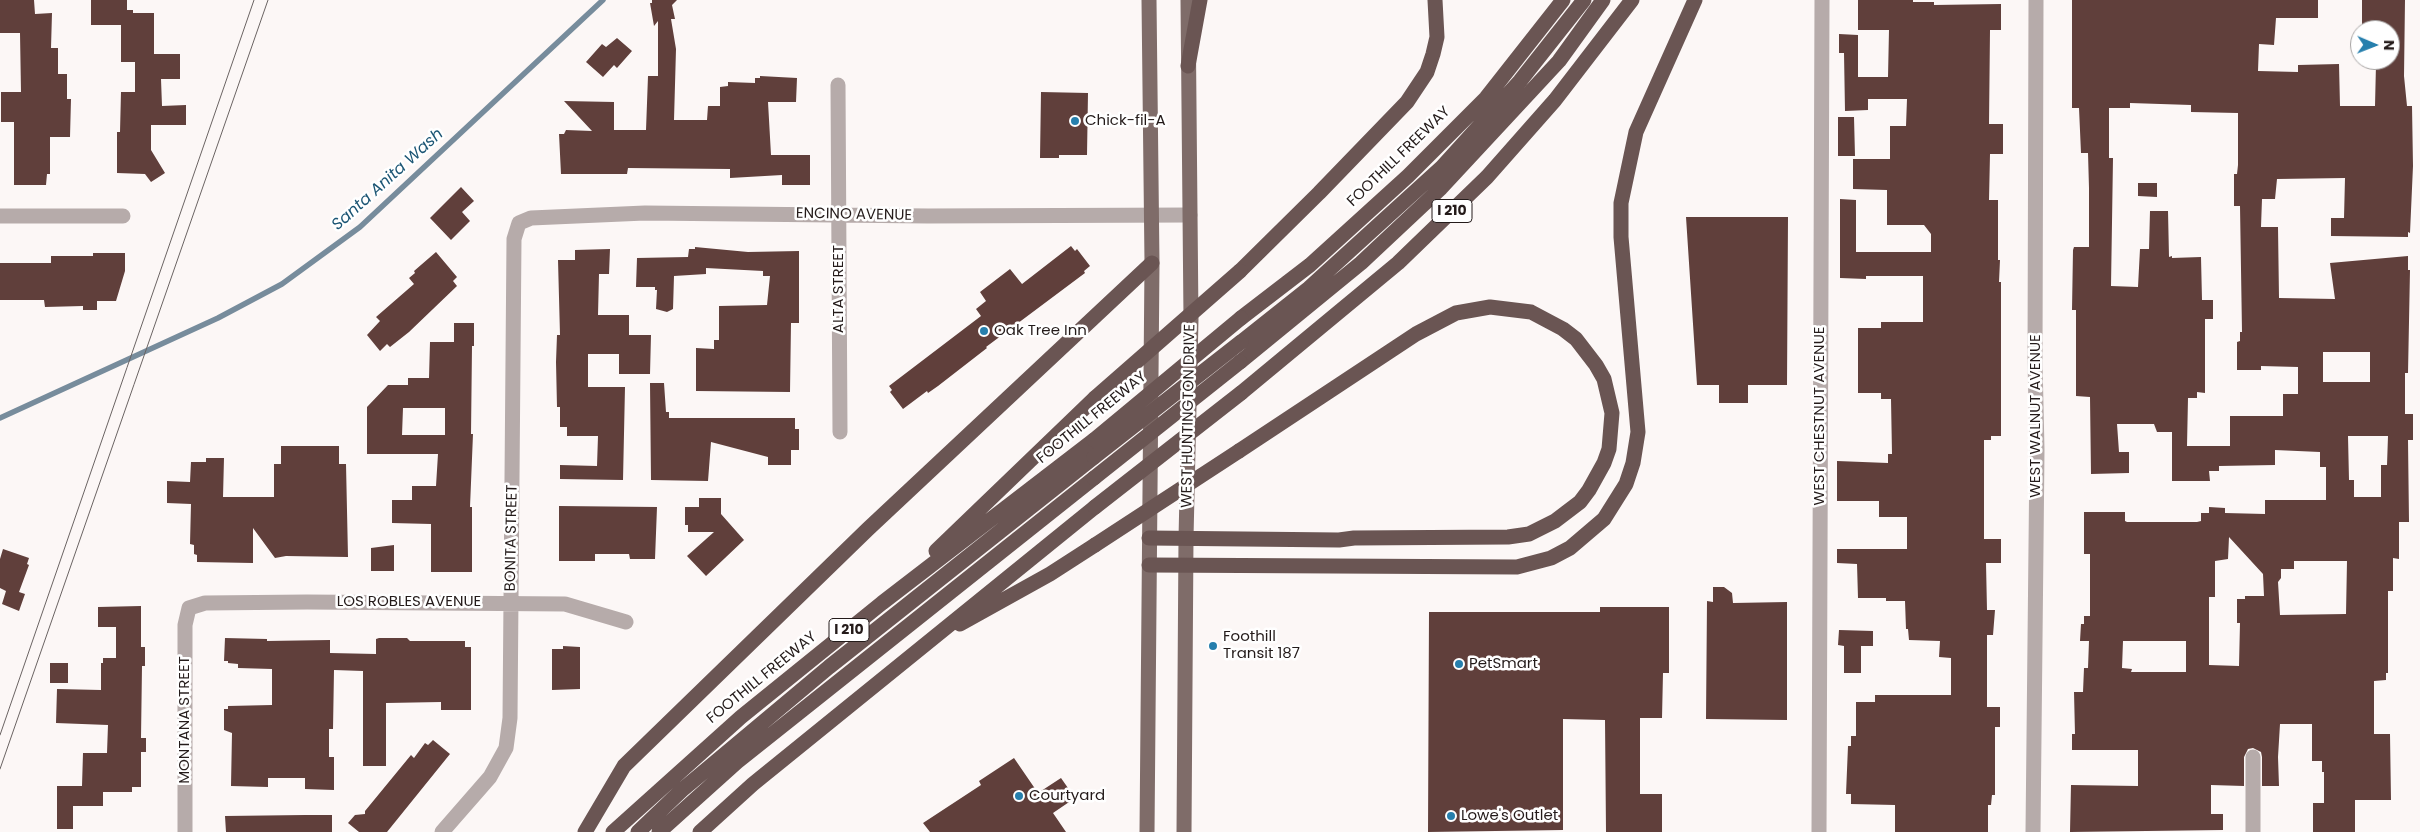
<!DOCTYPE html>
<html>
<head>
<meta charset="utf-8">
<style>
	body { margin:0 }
	#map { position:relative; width:2420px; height:832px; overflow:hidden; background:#fcf7f6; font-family:Poppins,sans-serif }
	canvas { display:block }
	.north { position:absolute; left:2350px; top:20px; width:50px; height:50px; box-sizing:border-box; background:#fff; border:1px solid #a7a4a3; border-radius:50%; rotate:91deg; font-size:14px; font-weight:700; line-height:20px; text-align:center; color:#241b1a }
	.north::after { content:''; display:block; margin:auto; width:18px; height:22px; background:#267fad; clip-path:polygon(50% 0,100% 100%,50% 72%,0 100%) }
</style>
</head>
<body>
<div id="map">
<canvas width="2420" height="832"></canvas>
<div class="north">N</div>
</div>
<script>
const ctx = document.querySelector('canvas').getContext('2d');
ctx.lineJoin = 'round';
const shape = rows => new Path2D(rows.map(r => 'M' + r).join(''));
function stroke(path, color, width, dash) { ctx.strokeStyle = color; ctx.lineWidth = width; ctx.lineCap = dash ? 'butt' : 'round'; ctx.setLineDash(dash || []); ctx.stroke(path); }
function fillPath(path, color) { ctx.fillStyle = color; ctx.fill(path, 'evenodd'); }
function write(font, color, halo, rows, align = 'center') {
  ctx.font = font + ' Poppins,sans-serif'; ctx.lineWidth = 5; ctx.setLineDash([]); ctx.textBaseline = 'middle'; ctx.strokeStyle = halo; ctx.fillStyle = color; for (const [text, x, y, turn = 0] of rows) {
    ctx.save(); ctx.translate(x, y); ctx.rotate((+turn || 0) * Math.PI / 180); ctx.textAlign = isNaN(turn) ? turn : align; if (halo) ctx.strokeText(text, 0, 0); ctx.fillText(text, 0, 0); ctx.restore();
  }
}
stroke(shape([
	[0,418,218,318,282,284,360,227,603,0]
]), '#778c9c', 5.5);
fillPath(shape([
	[0,0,34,0,35,14,52,13,51,48,58,48,58,74,67,74,67,99,71,99,70,137,50,137,50,174,47,174,46,185,14,185,14,122,1,122,1,92,21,92,20,33,0,33],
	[91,0,127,0,127,10,133,10,133,13,154,13,154,54,180,54,180,79,161,79,162,106,186,105,186,125,151,125,151,150,165,173,151,182,145,174,117,173,117,132,120,132,121,92,135,92,135,62,121,62,121,25,91,25],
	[652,0,677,0,672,5,675,19,671,19,676,49,674,120,707,120,708,106,720,106,720,87,728,86,728,82,755,83,755,78,760,78,760,76,797,78,796,102,768,102,771,155,810,155,810,185,782,185,782,175,730,178,730,169,628,168,627,174,561,174,559,134,564,134,566,130,592,131,564,101,614,102,614,130,646,130,648,76,658,76,658,21,654,26,650,3,652,3],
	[1858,0,1913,0,1913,2,1934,2,1934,5,2001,4,2001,30,1990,30,1989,124,2003,124,2003,154,1990,154,1989,200,1998,200,1998,260,2000,260,1999,282,2001,282,2001,436,1991,436,1991,440,1984,440,1984,539,2001,539,2001,563,1986,563,1987,610,1995,610,1993,635,1987,635,1987,707,2000,707,2000,727,1995,727,1995,795,1992,795,1991,805,1988,805,1988,832,1895,832,1895,805,1851,804,1851,794,1846,794,1848,746,1851,746,1851,736,1856,736,1856,702,1875,702,1875,695,1951,695,1951,658,1939,657,1940,641,1909,640,1908,629,1906,629,1905,601,1886,601,1886,598,1858,598,1857,564,1837,563,1837,549,1907,549,1907,517,1879,517,1879,501,1837,501,1837,461,1888,463,1888,454,1892,454,1891,399,1881,399,1881,393,1858,393,1858,328,1881,328,1881,322,1923,322,1923,276,1866,276,1866,279,1840,278,1840,199,1856,200,1856,252,1931,252,1931,234,1924,225,1887,225,1887,190,1853,189,1853,159,1890,159,1890,126,1906,126,1907,99,1868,99,1868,110,1845,111,1844,53,1839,53,1839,34,1858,35,1858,77,1888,77,1889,30,1858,30],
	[2072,0,2318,0,2318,18,2276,18,2274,45,2259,44,2258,71,2298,72,2298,65,2339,64,2340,106,2375,106,2376,64,2390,64,2390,30,2362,30,2362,0,2405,0,2404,76,2407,106,2412,106,2413,166,2410,233,2408,232,2408,237,2331,236,2331,218,2344,218,2345,178,2277,179,2275,199,2262,199,2261,227,2278,227,2279,298,2335,299,2330,263,2408,256,2408,270,2410,270,2408,373,2405,373,2405,414,2413,414,2413,440,2408,440,2409,522,2399,522,2399,559,2393,558,2393,591,2388,591,2388,673,2386,673,2386,680,2374,681,2374,734,2390,734,2391,800,2355,800,2355,832,2313,832,2313,803,2324,803,2324,772,2322,772,2322,761,2312,761,2312,724,2280,724,2278,757,2279,786,2262,786,2262,757,2261,752,2253,748,2248,749,2244,757,2244,786,2211,785,2211,814,2223,814,2223,830,2070,832,2071,785,2138,786,2138,750,2072,750,2072,734,2075,734,2074,692,2083,692,2084,668,2088,668,2089,641,2080,641,2081,624,2084,624,2084,616,2090,616,2090,554,2084,554,2084,512,2125,512,2125,521,2127,522,2197,522,2201,521,2201,513,2209,513,2209,507,2225,508,2225,513,2265,514,2265,500,2326,500,2326,467,2320,467,2320,452,2275,450,2275,465,2219,466,2219,471,2209,471,2210,481,2172,481,2172,432,2157,432,2154,424,2117,424,2119,452,2129,452,2129,473,2091,474,2090,397,2076,396,2076,310,2072,310,2073,250,2074,247,2089,247,2089,188,2088,153,2081,153,2079,108,2072,108],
	[2130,103,2191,105,2191,112,2238,113,2238,165,2237,174,2234,174,2234,206,2240,206,2242,332,2240,332,2240,341,2237,342,2237,370,2261,370,2261,366,2298,367,2298,394,2283,394,2283,416,2230,416,2230,446,2187,446,2188,398,2197,398,2197,392,2205,393,2205,319,2213,319,2213,300,2202,300,2201,257,2172,258,2172,256,2169,257,2168,211,2150,211,2149,249,2140,249,2138,287,2111,286,2113,158,2109,158,2109,108,2130,108],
	[2323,352,2370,352,2370,382,2323,382],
	[2348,436,2388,436,2387,465,2381,465,2381,497,2354,497,2354,480,2349,480],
	[2229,537,2263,574,2264,596,2245,596,2245,599,2237,599,2237,623,2240,623,2239,666,2209,665,2209,597,2215,597,2215,561,2228,559],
	[2294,561,2347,561,2346,614,2280,615,2278,582,2281,578,2281,569,2294,569],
	[2123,641,2186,641,2186,672,2131,672,2132,669,2122,668],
	[617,38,632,51,617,68,614,65,603,77,586,62,602,44,606,47],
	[1041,92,1088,93,1087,155,1059,155,1059,158,1040,158],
	[1838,117,1854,117,1855,156,1838,156],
	[2138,183,2157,183,2157,197,2138,196],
	[461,187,474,201,462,212,470,221,451,240,430,218],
	[1686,217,1788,217,1787,385,1748,385,1748,403,1719,403,1719,385,1697,385],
	[1071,246,1075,251,1077,249,1090,266,1084,271,1085,273,986,347,987,348,938,386,928,393,927,391,903,409,890,392,892,390,889,386,981,316,976,309,986,301,980,292,1010,269,1022,284],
	[695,247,748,252,799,251,799,323,791,323,790,392,696,391,696,348,714,349,714,340,719,340,719,306,767,305,770,276,763,276,763,271,706,268,706,274,674,276,673,309,667,312,656,309,657,290,655,290,655,287,636,287,637,258,688,257,689,249,695,249],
	[610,249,609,274,599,274,598,315,629,315,629,335,651,335,650,374,619,374,619,354,588,354,588,387,625,387,623,480,560,479,560,465,597,466,598,436,567,436,567,427,560,427,560,407,557,407,556,362,557,335,560,335,558,260,575,260,575,250],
	[436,252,457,277,453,281,457,286,409,332,390,347,387,344,380,351,367,335,380,321,376,317,414,284,409,278,415,273,414,271],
	[93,253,125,253,125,271,116,301,97,301,97,310,83,310,83,306,45,307,44,300,0,300,0,263,51,263,51,256,93,256],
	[454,323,474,323,474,346,472,346,471,434,473,434,470,507,472,507,472,572,431,572,431,524,392,523,392,500,412,500,412,486,436,486,438,454,367,454,367,407,388,385,408,385,408,378,429,378,430,342,454,342],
	[403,408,445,408,445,435,402,435],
	[650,383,664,383,666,412,669,412,669,418,795,418,795,429,799,429,799,450,791,450,791,465,768,465,768,457,711,442,708,481,651,480],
	[281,446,339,446,339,464,346,464,348,557,286,556,275,558,253,528,253,563,197,562,197,555,194,554,194,545,190,544,191,504,167,503,167,481,190,482,191,462,206,462,206,458,224,458,223,497,274,497,274,464,281,464],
	[699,498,721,498,721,514,744,540,706,576,687,556,714,532,688,532,688,525,685,525,685,507,699,507],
	[559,506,657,507,655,559,630,559,629,554,595,554,595,561,559,561],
	[394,545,394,571,371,571,371,548],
	[3,549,29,558,27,564,29,565,19,592,25,594,19,611,2,604,6,591,0,588,0,559],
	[1713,587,1724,587,1732,593,1733,603,1787,602,1787,720,1706,719,1707,601,1713,602],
	[141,606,141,647,145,647,145,666,142,666,141,738,146,738,146,752,141,752,141,787,132,787,132,792,103,792,103,806,73,806,73,829,57,829,57,786,82,786,83,753,107,753,108,725,56,723,57,689,101,690,101,663,103,663,103,658,116,658,116,627,98,627,98,607],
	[1600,607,1669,607,1669,673,1663,673,1662,718,1640,718,1640,794,1662,794,1662,832,1606,832,1605,720,1563,719,1563,830,1428,832,1429,612,1600,612],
	[1839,630,1873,631,1873,646,1861,646,1861,673,1844,673,1844,646,1838,645],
	[225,638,267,639,267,641,330,640,330,653,376,654,376,639,379,638,407,638,410,641,465,641,465,647,471,647,471,710,441,710,441,702,386,703,386,766,363,766,363,671,334,670,333,729,329,729,329,757,334,757,334,790,305,789,305,778,268,778,268,787,231,786,232,733,224,730,224,709,228,709,228,706,272,705,272,669,238,668,238,664,228,663,228,661,224,661],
	[563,646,580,647,580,689,552,690,552,649,563,649],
	[50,663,68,663,68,683,50,683],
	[433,740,450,754,387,832,359,832,348,823,355,815,365,814,365,811,411,755,414,758,425,743,428,745],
	[1014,758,1038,793,1061,778,1075,798,1053,813,1066,832,930,832,923,823,981,785,979,781],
	[305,815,332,815,332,832,226,832,225,816]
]), '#603f3b');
stroke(shape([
	[838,85,840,432],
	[0,216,123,216],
	[185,832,185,625,189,608,205,603,307,602,565,604,626,622],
	[442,832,490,777,506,748,510,718,514,239,519,223,531,218,645,213,928,216,1190,215],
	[1819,832,1822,0],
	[2033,832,2037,450,2035,361,2036,0],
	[2253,832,2253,757]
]), '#b6abaa', 15);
stroke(shape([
	[1147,832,1152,263,1149,0],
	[1184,832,1186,538,1191,319,1188,0]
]), '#7f6c69', 15);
stroke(shape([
	[1188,66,1200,0],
	[1240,271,1319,193,1407,102,1427,72,1433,54,1437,37,1435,0],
	[1241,318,1310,265,1408,176,1486,98,1563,0],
	[1241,342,1309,288,1442,167,1520,81,1584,0],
	[1240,362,1361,263,1441,188,1559,61,1603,0],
	[1241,393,1398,263,1487,177,1555,100,1632,0],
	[1149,538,1339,540,1354,538,1508,537,1529,534,1555,521,1580,502,1589,490,1604,463,1609,449,1612,413,1604,379,1596,365,1576,339,1563,329,1531,312,1490,307,1456,313,1416,334,1239,451],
	[936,551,1095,398],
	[1149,565,1517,567,1551,558,1570,548,1604,519,1626,484,1633,463,1638,432,1621,237,1621,203,1636,132,1695,0],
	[960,624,1050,574,1095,545],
	[585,832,624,766,868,529,1152,263],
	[613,832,741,717,882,603,1094,440],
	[638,832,682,790,829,667,1094,457],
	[659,832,737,762,1094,478],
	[700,832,753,784,1095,507]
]), '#6a5553', 15);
stroke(shape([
	[0,735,254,0],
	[0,769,268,0]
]), '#6a6362', 1);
stroke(shape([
	[1095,398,1240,271],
	[1094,440,1241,318],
	[1094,457,1241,342],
	[1094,478,1240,362],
	[1095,507,1241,393],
	[1095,545,1239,451]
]), '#6a5553', 15);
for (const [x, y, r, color] of [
	[1075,121,5,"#267fad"],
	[984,331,5,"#267fad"],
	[1213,646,5,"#267fad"],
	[1459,664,5,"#267fad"],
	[1019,796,5,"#267fad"],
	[1451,816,5,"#267fad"]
]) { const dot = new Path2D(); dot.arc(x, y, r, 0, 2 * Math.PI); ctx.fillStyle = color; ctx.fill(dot); stroke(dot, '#fff', 2); }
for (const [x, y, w] of [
	[1452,211,40],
	[849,630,40]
]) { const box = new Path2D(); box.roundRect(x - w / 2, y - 11.5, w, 23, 4); ctx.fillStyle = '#fff'; ctx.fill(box); stroke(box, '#241b1a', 1); }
write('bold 14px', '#241b1a', null, [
	["I 210",1452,211],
	["I 210",849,630]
]);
write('15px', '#241b1a', '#fff', [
	["Chick-fil-A",1085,121],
	["Oak Tree Inn",994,331],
	["Foothill",1223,637],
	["Transit 187",1223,654],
	["PetSmart",1469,664],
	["Courtyard",1029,796],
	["Lowe's Outlet",1461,816]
], 'left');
write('15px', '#241b1a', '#fff', [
	["FOOTHILL FREEWAY",1399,157,-44],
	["ENCINO AVENUE",854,215,1],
	["ALTA STREET",839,289,-90],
	["WEST HUNTINGTON DRIVE",1189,416,-89],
	["WEST CHESTNUT AVENUE",1820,416,-90],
	["WEST WALNUT AVENUE",2036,416,-90],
	["FOOTHILL FREEWAY",1092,418,-39],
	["BONITA STREET",512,538,-89],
	["LOS ROBLES AVENUE",409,602],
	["FOOTHILL FREEWAY",762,678,-39],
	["MONTANA STREET",185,720,-90]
]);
write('italic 16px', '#1b5574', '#fff', [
	["Santa Anita Wash",388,180,-42]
]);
</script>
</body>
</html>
